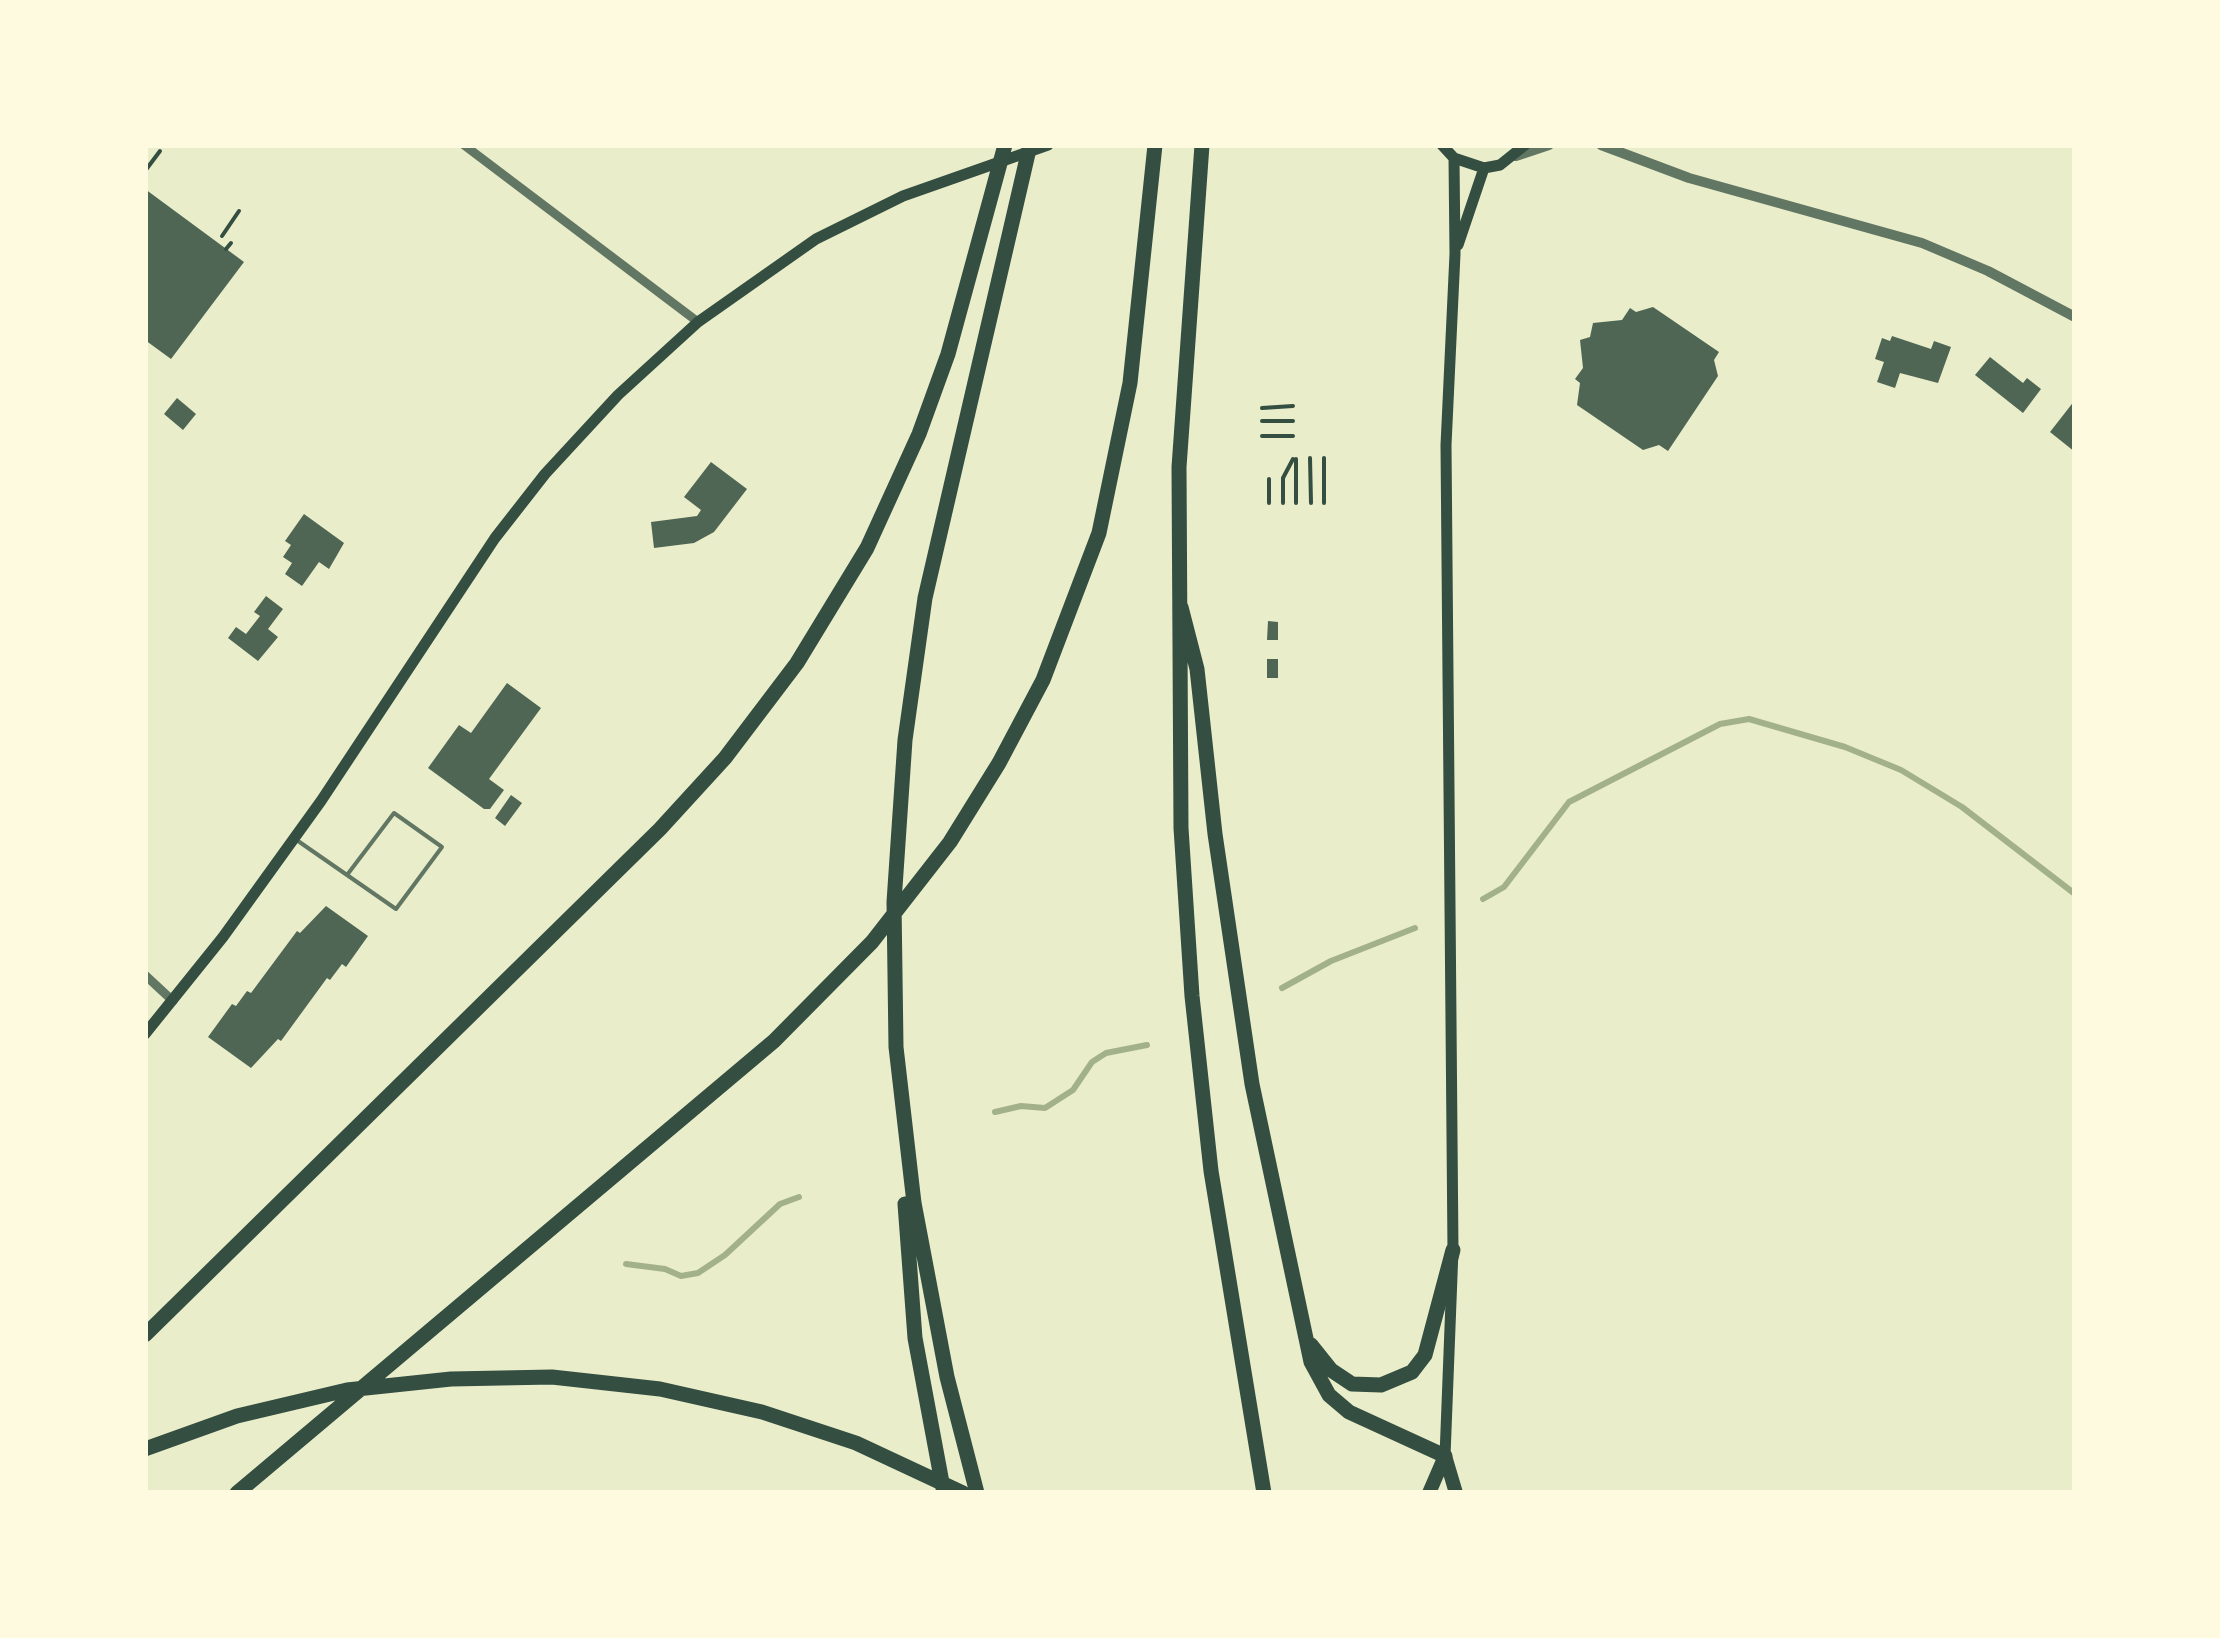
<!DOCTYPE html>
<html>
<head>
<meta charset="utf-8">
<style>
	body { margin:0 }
	#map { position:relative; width:2220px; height:1638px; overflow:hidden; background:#e9edc9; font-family:"PT Sans",sans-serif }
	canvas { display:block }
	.frame { position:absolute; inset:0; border:148px solid #fefae0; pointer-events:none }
</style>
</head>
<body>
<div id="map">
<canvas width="2220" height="1638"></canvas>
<div class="frame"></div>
</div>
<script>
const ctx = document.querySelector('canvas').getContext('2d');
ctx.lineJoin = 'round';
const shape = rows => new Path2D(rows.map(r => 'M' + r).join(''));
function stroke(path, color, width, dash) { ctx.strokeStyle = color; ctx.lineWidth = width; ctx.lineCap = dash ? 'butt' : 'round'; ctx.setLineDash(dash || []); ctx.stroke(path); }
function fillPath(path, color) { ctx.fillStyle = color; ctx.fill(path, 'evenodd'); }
stroke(shape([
	[1483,899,1504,887,1569,802,1720,724,1749,719,1845,747,1901,770,1962,807,2075,894],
	[1282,988,1331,961,1415,928],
	[995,1112,1021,1106,1045,1108,1073,1090,1092,1062,1106,1053,1147,1045],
	[626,1264,665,1269,681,1276,698,1273,725,1255,780,1204,799,1197]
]), '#a3b18a', 6);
fillPath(shape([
	[145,189,244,262,171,359,145,340],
	[1653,307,1719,352,1714,360,1718,376,1668,451,1659,445,1643,450,1577,405,1580,383,1575,379,1583,368,1580,340,1590,337,1593,323,1622,320,1630,308,1636,312],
	[1892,336,1931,349,1934,341,1951,347,1938,383,1900,373,1895,388,1877,382,1884,362,1875,359,1882,338,1890,341],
	[1990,357,2023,383,2027,378,2041,389,2023,413,1975,375],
	[177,398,196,414,183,430,164,414],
	[2075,400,2075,452,2050,432],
	[711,462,747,489,714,532,694,543,654,548,651,522,697,516,701,510,684,497],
	[304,514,344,543,329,569,319,562,302,586,285,574,292,563,283,557,291,545,285,541],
	[266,596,283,609,268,629,278,637,258,661,228,638,236,627,246,634,260,616,254,612],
	[1268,621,1278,622,1278,640,1267,640],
	[1267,659,1278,659,1278,678,1267,678],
	[507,683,541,708,489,779,504,790,490,809,484,809,428,768,459,725,471,733],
	[511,795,522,803,505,826,495,818],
	[326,906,368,936,346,967,342,964,330,980,327,978,281,1041,278,1039,251,1068,208,1037,232,1004,236,1006,247,991,251,993,297,931,300,933]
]), '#4f6655');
stroke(shape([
	[145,171,160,151],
	[222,236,239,211],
	[226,249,231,243],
	[1262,408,1293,406],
	[1262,421,1293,421],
	[1262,436,1293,436],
	[1310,458,1311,503],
	[1324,458,1324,503],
	[1269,503,1269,479],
	[1283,503,1283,478,1293,459],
	[1296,503,1296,459]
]), '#344e41', 4);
stroke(shape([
	[298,841,396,909,442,847,394,813,347,875]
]), '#617663', 4);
stroke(shape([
	[464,145,698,322],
	[145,975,173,1001]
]), '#617663', 9);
stroke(shape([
	[1601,145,1689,178,1922,243,1988,271,2075,317],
	[1516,156,1549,145]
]), '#617663', 10);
stroke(shape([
	[1442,145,1454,158,1484,168,1500,165,1525,145],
	[1458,245,1484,168],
	[145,1034,223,937,321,801,495,538,545,474,618,395,698,322,816,239,903,196,1048,145],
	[1445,1456,1453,1250,1446,445,1455,254,1454,158]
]), '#344e41', 11);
stroke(shape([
	[1445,1456,1456,1493],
	[1429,1493,1445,1456]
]), '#344e41', 14);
stroke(shape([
	[1202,145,1179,467,1181,828,1192,996,1211,1171,1264,1493],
	[1181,607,1197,669,1215,834,1252,1084,1311,1362,1329,1395,1349,1412,1445,1456],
	[905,1204,915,1338,943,1488],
	[145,1335,660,829,725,758,797,663,867,548,919,434,948,354,1005,145],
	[1311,1345,1331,1370,1352,1384,1381,1385,1412,1372,1425,1355,1453,1250],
	[145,1449,237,1416,347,1390,451,1379,552,1377,660,1389,762,1412,856,1443,963,1493],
	[237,1493,774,1041,872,942,950,842,999,763,1043,680,1099,533,1130,383,1155,145],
	[977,1493,947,1377,914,1203,896,1047,894,902,905,740,925,598,1030,145]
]), '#344e41', 15);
</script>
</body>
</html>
